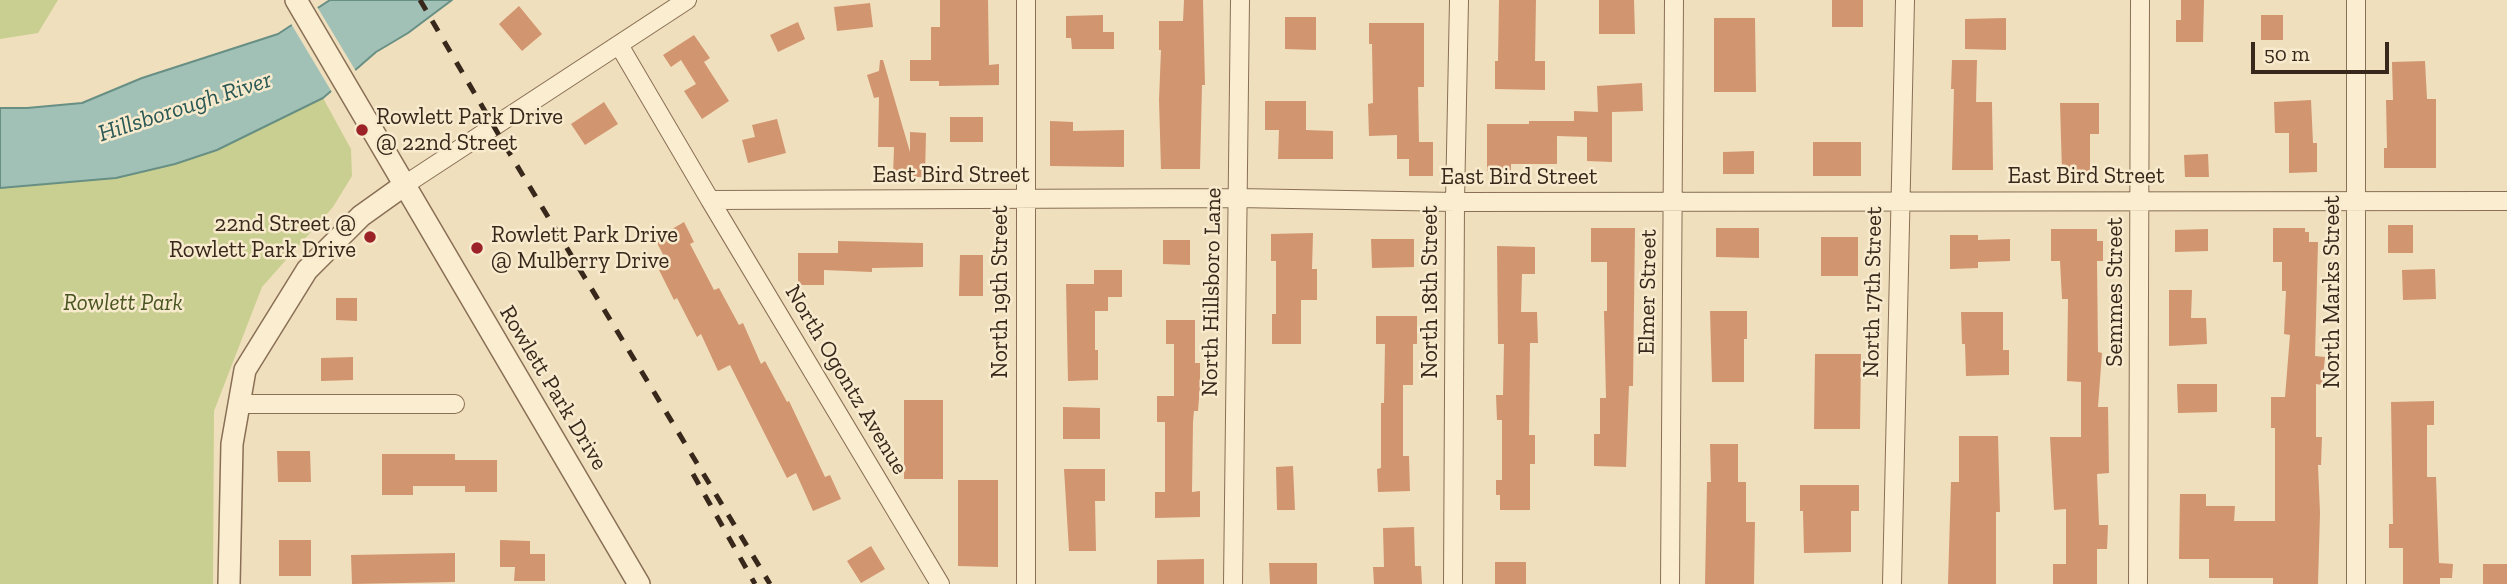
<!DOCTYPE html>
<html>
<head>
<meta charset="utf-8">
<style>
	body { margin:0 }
	#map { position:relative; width:2507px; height:584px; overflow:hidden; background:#f0dfbd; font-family:"Zilla Slab",serif }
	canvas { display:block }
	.scale { position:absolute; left:2251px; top:42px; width:138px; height:32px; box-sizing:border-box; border:4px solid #37281b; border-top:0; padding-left:9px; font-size:21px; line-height:24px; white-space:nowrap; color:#37281b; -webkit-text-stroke:5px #f7eacd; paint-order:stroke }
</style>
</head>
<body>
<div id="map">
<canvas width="2507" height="584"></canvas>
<div class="scale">50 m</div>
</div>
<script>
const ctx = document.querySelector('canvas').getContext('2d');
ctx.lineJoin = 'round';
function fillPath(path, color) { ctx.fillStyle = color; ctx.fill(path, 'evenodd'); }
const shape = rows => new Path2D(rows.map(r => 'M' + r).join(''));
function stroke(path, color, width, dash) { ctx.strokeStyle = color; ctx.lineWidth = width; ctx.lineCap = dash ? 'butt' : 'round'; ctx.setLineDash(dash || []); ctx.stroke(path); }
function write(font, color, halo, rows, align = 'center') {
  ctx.font = font + ' "Zilla Slab",serif'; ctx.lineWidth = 5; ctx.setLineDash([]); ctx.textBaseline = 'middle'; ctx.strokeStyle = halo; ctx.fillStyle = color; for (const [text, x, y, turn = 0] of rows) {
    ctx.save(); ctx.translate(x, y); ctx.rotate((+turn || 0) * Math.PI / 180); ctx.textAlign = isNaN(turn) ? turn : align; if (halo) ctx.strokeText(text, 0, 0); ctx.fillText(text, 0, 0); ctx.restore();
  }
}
fillPath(shape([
	[0,0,58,0,38,33,0,39],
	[323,98,351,149,352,176,333,207,262,287,214,411,213,584,0,584,0,188,116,178,175,164,217,150]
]), '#c9cf90');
const water = shape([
	[330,0,452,0,408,33,376,52,323,98,217,150,175,164,116,178,0,188,0,108,27,108,82,103,142,78,278,34,330,0]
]);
fillPath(water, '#a1c1b7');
stroke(water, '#688f84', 2);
fillPath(shape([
	[316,5,357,73,333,94,290,22]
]), '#f0dfbd');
fillPath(shape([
	[940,0,988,0,989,65,999,64,999,85,939,86,939,81,910,81,910,60,931,60,931,27,940,27],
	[1184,0,1203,0,1205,85,1202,85,1200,169,1161,169,1159,100,1161,50,1159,50,1159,21,1183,21],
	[1499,0,1536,0,1535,61,1545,61,1545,90,1495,89,1495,61,1498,61],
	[1599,0,1634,0,1635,34,1599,34],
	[1832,0,1863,0,1863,27,1832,27],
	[2181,0,2204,0,2203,42,2176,42,2176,20,2181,20],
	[870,3,873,27,837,31,834,7],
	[519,6,542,34,522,51,499,24],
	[1103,15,1103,32,1114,32,1114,49,1072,49,1071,38,1066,38,1066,16],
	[2261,15,2283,15,2283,40,2261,40],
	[1285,17,1316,17,1316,50,1285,49],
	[1714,18,1755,18,1756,92,1714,92],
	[2006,18,2006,50,1965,49,1965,19],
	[798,22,805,39,778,52,770,35],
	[1369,23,1424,23,1424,87,1418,87,1419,142,1433,142,1433,176,1409,176,1409,159,1397,159,1397,135,1369,136,1368,104,1373,103,1372,44,1369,44],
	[694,35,710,58,704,62,729,101,702,119,684,91,696,84,681,60,671,67,663,55],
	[880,60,883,60,910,152,910,132,926,133,925,177,893,177,894,147,878,147,879,97,874,98,867,75,879,71],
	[1952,60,1977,60,1976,102,1992,102,1993,170,1952,170,1954,89,1951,89],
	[2425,61,2427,99,2436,99,2436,168,2384,168,2384,148,2387,148,2386,100,2393,100,2392,62],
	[1642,83,1643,111,1612,112,1612,162,1587,161,1587,137,1557,136,1557,164,1511,164,1511,170,1487,171,1487,124,1529,124,1529,121,1574,121,1574,111,1598,112,1597,86],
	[2311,100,2313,143,2317,143,2317,172,2289,173,2289,133,2275,133,2274,102],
	[1265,101,1306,101,1306,130,1333,131,1333,159,1278,159,1279,130,1265,130],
	[604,102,618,124,585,145,571,124],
	[2060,103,2099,103,2099,134,2090,134,2090,172,2062,172],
	[950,117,983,117,983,142,950,142],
	[777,119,786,153,748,163,742,140,755,137,752,125],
	[1050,121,1073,122,1073,131,1124,130,1124,167,1050,166],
	[1813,142,1861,142,1861,176,1813,176],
	[1754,151,1754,174,1723,174,1723,152],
	[2208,154,2209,177,2185,177,2184,155],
	[684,222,694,242,690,244,714,290,719,288,739,325,743,323,761,364,765,361,787,402,789,401,825,477,830,475,841,499,813,511,796,473,787,478,730,365,718,371,701,334,697,337,677,298,674,300,659,270,669,266,655,239],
	[2388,225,2413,225,2413,253,2388,253],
	[1591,228,1635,228,1633,386,1629,386,1626,467,1594,466,1594,434,1600,434,1600,398,1606,398,1604,311,1607,311,1607,262,1591,262],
	[1716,228,1759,228,1759,258,1716,257],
	[2273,228,2305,228,2305,232,2309,232,2309,242,2318,242,2315,356,2325,357,2322,385,2316,384,2316,437,2322,437,2321,465,2318,465,2320,513,2318,584,2273,584,2273,578,2209,578,2209,559,2179,559,2180,494,2206,494,2206,506,2235,506,2234,521,2275,521,2275,428,2271,428,2271,397,2285,397,2290,335,2284,334,2286,291,2282,291,2282,262,2273,262],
	[2051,229,2097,229,2097,241,2103,241,2103,261,2097,261,2098,352,2102,353,2098,407,2108,407,2109,473,2097,474,2099,525,2108,525,2107,549,2097,549,2097,584,2053,584,2053,564,2066,564,2066,509,2054,510,2050,437,2081,437,2081,382,2067,381,2068,299,2062,299,2060,261,2051,261],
	[2208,229,2208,251,2175,252,2175,230],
	[1313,233,1312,269,1317,269,1317,300,1301,300,1301,344,1272,344,1272,314,1276,314,1276,261,1271,261,1271,234],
	[1950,235,1978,235,1978,240,2010,239,2010,261,1978,262,1978,268,1950,269],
	[1821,237,1858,237,1858,276,1821,276],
	[1371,239,1414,239,1414,267,1372,268],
	[1163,240,1190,240,1190,265,1163,264],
	[838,241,923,243,923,267,872,268,872,272,824,270,824,285,798,285,798,253,838,253],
	[1497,246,1535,247,1535,274,1522,274,1521,312,1537,312,1538,343,1530,343,1529,435,1535,435,1535,464,1530,464,1530,510,1500,510,1500,495,1496,495,1496,480,1502,480,1502,420,1497,420,1496,395,1503,395,1504,344,1498,344],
	[960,255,983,255,983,296,959,296],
	[2435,269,2436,299,2403,300,2402,270],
	[1094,270,1122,270,1122,297,1108,297,1108,311,1095,311,1095,350,1098,350,1098,380,1068,381,1066,284,1094,284],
	[2169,290,2192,290,2191,318,2206,318,2207,344,2169,346],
	[336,298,357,298,357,321,336,320],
	[1710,311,1747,311,1747,339,1744,339,1744,382,1712,382],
	[1961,312,2003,312,2003,350,2009,350,2009,375,1966,376,1965,344,1962,344],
	[1376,316,1417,316,1417,344,1413,344,1413,385,1403,385,1403,456,1409,456,1410,491,1378,492,1377,469,1381,468,1381,403,1384,403,1385,344,1376,344],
	[1166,320,1195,320,1195,363,1200,363,1200,386,1198,411,1194,411,1193,422,1192,492,1200,491,1200,517,1155,518,1155,492,1165,492,1165,422,1157,422,1157,396,1174,396,1174,344,1166,344],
	[1815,354,1861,354,1860,429,1814,429],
	[353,357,353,380,321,381,321,358],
	[2177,384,2217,384,2217,412,2178,413],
	[904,400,943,400,943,479,904,479],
	[2434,401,2434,425,2427,425,2427,477,2436,477,2439,563,2453,564,2452,578,2440,578,2440,584,2403,584,2403,548,2389,548,2389,524,2393,524,2391,402],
	[1063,407,1100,408,1100,439,1063,439],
	[1959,436,1998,436,2000,512,1996,512,1996,584,1948,584,1951,482,1959,482],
	[1710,444,1738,444,1738,482,1746,482,1746,522,1755,522,1754,584,1705,584,1707,482,1711,482],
	[277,451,310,451,311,482,278,482],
	[382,454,455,454,455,460,497,460,497,492,465,492,465,486,413,486,413,495,382,495],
	[1293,466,1295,510,1277,510,1276,467],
	[1064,469,1105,469,1105,501,1095,501,1096,551,1069,551],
	[958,480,998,480,998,567,958,566],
	[1800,485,1859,485,1859,511,1851,511,1851,552,1804,553,1803,511,1800,511],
	[1414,527,1415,566,1421,566,1422,584,1374,584,1373,567,1384,567,1383,528],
	[279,540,311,540,311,576,279,576],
	[500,540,530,541,530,554,545,554,545,581,514,581,515,567,500,567],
	[871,546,885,569,861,583,847,561],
	[455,553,455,582,352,584,351,555],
	[1204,559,1204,584,1157,584,1157,560],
	[1495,562,1526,562,1526,584,1495,584],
	[1269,563,1317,563,1317,584,1270,584],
	[2483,564,2507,564,2507,584,2483,584]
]), '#d19570');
const minor = shape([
	[2356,0,2356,584],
	[619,45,710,200,1238,198,1455,202,2507,201],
	[403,186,687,0],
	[710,200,940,584],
	[238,404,455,404],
	[1026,584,1026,0],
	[1233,584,1240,0],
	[1453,584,1455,202,1459,0],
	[1670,584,1674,0],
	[1892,584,1905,0],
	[2138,584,2140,0]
]);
const tertiary = shape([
	[296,0,639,584],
	[229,584,232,444,245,370,307,270,361,216,403,186]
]);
stroke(minor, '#896f55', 20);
stroke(tertiary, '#896f55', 24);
stroke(minor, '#fbedd0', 18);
stroke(tertiary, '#fbedd0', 21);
stroke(shape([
	[420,0,510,154,770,584],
	[693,474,755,584]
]), '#37281b', 5, [12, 12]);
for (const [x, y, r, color] of [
	[362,130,7,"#9b2226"],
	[370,237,7,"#9b2226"],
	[477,248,7,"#9b2226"]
]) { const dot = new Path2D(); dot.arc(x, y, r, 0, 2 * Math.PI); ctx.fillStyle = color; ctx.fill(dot); stroke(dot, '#f7eacd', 2.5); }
write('23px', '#37281b', '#f7eacd', [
	["Rowlett Park Drive",376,117],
	["@ 22nd Street",376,143],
	["22nd Street @",356,224,"right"],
	["Rowlett Park Drive",356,250,"right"],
	["Rowlett Park Drive",491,235],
	["@ Mulberry Drive",491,261]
], 'left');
write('23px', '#37281b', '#f7eacd', [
	["East Bird Street",951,175],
	["East Bird Street",2086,176],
	["East Bird Street",1519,177],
	["North 19th Street",1000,292,-90],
	["North Hillsboro Lane",1212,292,-89],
	["North 18th Street",1430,292,-90],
	["Elmer Street",1648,292,-89],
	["North 17th Street",1873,292,-89],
	["Semmes Street",2115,292,-90],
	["North Marks Street",2332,292,-90],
	["North Ogontz Avenue",846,380,59],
	["Rowlett Park Drive",553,388,59]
]);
write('italic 23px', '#495520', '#f7eacd', [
	["Rowlett Park",123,303]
]);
write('italic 24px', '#295854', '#f7eacd', [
	["Hillsborough River",185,107,-18]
]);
</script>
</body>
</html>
